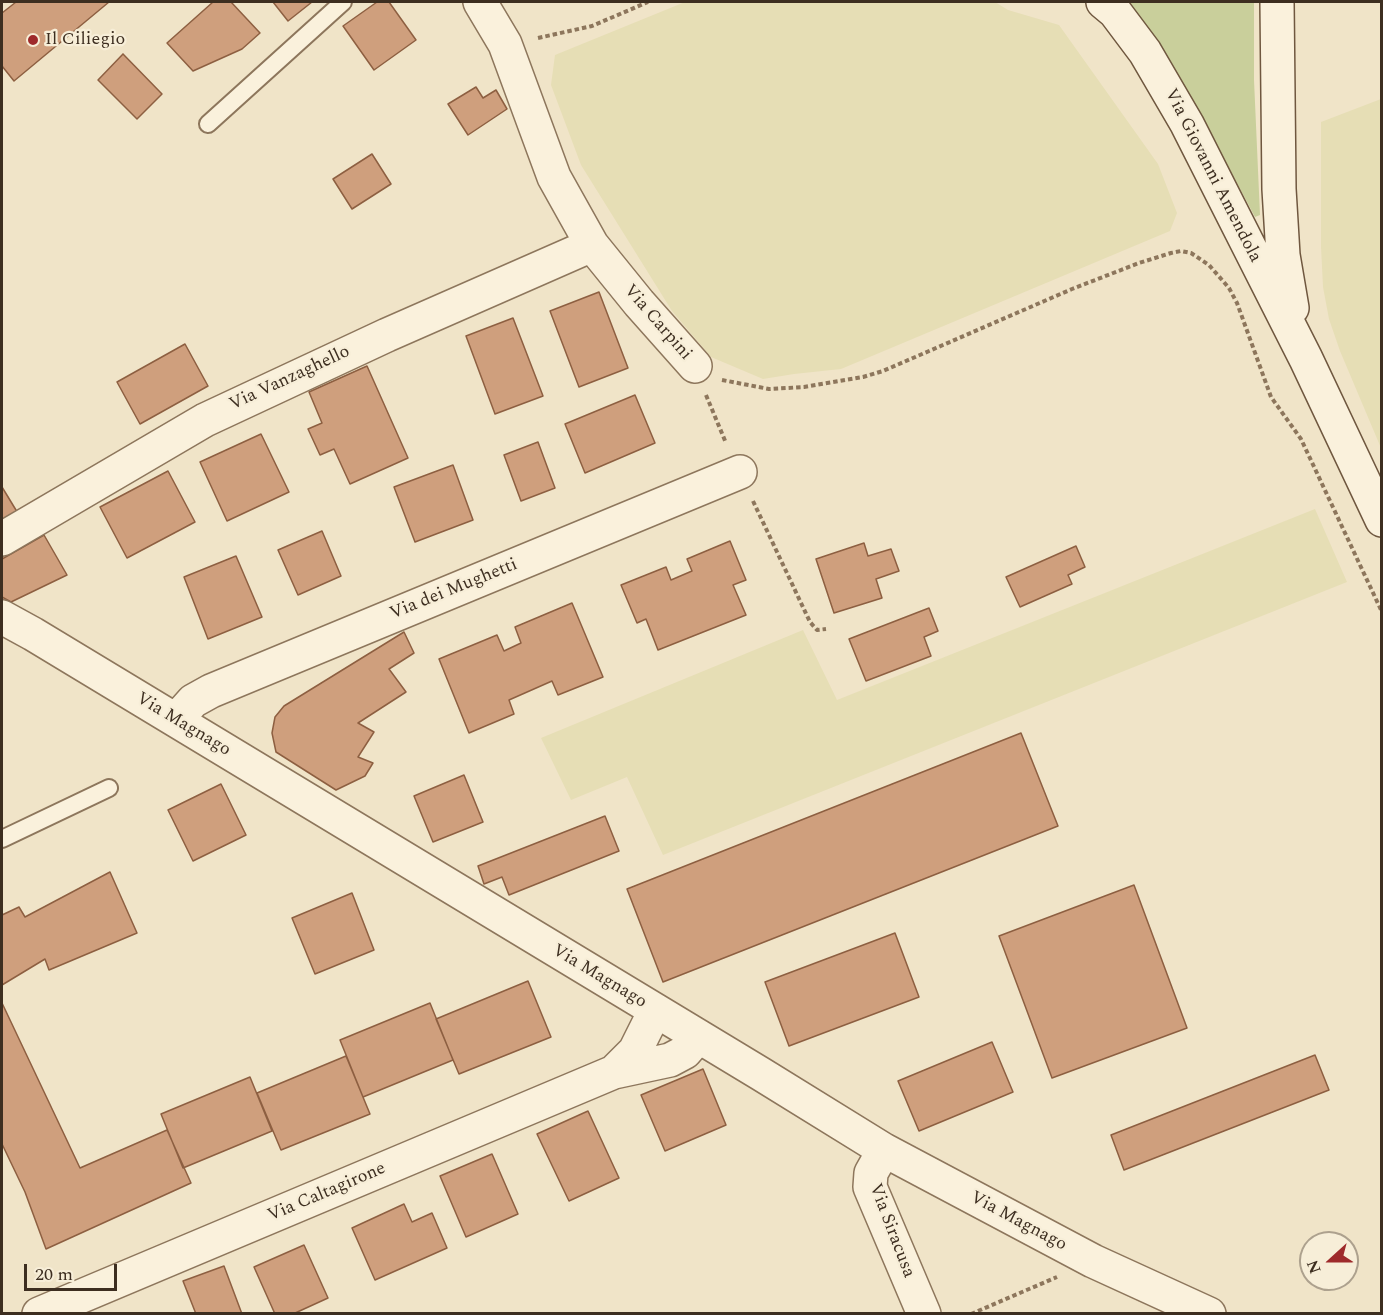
<!DOCTYPE html>
<html>
<head>
<meta charset="utf-8">
<style>
	body { margin:0 }
	#map { position:relative; width:1383px; height:1315px; overflow:hidden; background:#f0e4c8; font-family:Spectral,serif }
	canvas { display:block }
	.frame { position:absolute; inset:0; border:3px solid #3d2e20; pointer-events:none }
	.north { position:absolute; left:1299px; top:1231px; width:60px; height:60px; box-sizing:border-box; background:#f7eed8; border:2px solid #ada18e; border-radius:50%; rotate:249deg; font-size:16px; font-weight:700; line-height:24px; text-align:center; color:#3d2e20 }
	.north::after { content:''; display:block; margin:auto; width:21px; height:27px; background:#9e2a2b; clip-path:polygon(50% 0,100% 100%,50% 72%,0 100%) }
	.scale { position:absolute; left:24px; top:1264px; width:93px; height:27px; box-sizing:border-box; border:3px solid #3d2e20; border-top:0; padding-left:8px; font-size:18px; line-height:21px; white-space:nowrap; color:#3d2e20; -webkit-text-stroke:4px #f7eed8; paint-order:stroke }
</style>
</head>
<body>
<div id="map">
<canvas width="1383" height="1315"></canvas>
<div class="frame"></div>
<div class="north">N</div>
<div class="scale">20 m</div>
</div>
<script>
const ctx = document.querySelector('canvas').getContext('2d');
ctx.lineJoin = 'round';
function fillPath(path, color) { ctx.fillStyle = color; ctx.fill(path, 'evenodd'); }
const shape = rows => new Path2D(rows.map(r => 'M' + r).join(''));
function stroke(path, color, width, dash) { ctx.strokeStyle = color; ctx.lineWidth = width; ctx.lineCap = dash ? 'butt' : 'round'; ctx.setLineDash(dash || []); ctx.stroke(path); }
function write(font, color, halo, rows, align = 'center') {
  ctx.font = font + ' Spectral,serif'; ctx.lineWidth = 4.5; ctx.setLineDash([]); ctx.textBaseline = 'middle'; ctx.strokeStyle = halo; ctx.fillStyle = color; for (const [text, x, y, turn = 0] of rows) {
    ctx.save(); ctx.translate(x, y); ctx.rotate((+turn || 0) * Math.PI / 180); ctx.textAlign = isNaN(turn) ? turn : align; if (halo) ctx.strokeText(text, 0, 0); ctx.fillText(text, 0, 0); ctx.restore();
  }
}
fillPath(shape([
	[685,2,995,2,1008,10,1059,25,1158,164,1177,213,1170,231,841,369,794,374,763,379,711,357,672,311,581,165,551,85,555,55],
	[1381,99,1381,448,1340,351,1329,319,1323,287,1321,247,1321,122],
	[1315,509,1347,582,663,855,627,777,571,800,541,738,803,630,837,700]
]), '#e6deb5');
fillPath(shape([
	[1122,2,1254,2,1254,80,1260,215,1255,217,1197,108]
]), '#c9cf9b');
const building = shape([
	[16,2,109,2,14,81,2,66,2,13,16,2],
	[213,2,231,2,260,33,242,49,193,71,167,43,213,2],
	[273,2,312,2,288,21,273,2],
	[377,2,389,2,416,40,374,70,343,26,377,2],
	[123,54,162,94,137,119,98,80,123,54],
	[476,87,483,98,496,90,507,109,468,135,448,104,476,87],
	[372,154,391,184,352,209,333,179,372,154],
	[599,292,628,368,579,387,550,311,599,292],
	[513,318,543,396,495,414,466,336,513,318],
	[185,344,208,386,140,424,117,382,185,344],
	[367,366,408,458,350,484,334,449,320,455,308,429,322,423,309,392,367,366],
	[635,395,655,443,585,473,565,424,635,395],
	[261,434,289,492,227,521,200,462,261,434],
	[538,442,555,488,521,501,504,455,538,442],
	[453,465,473,520,415,542,394,487,453,465],
	[168,471,195,522,127,558,100,507,168,471],
	[2,487,19,515,2,526,2,487],
	[322,531,341,576,298,595,278,550,322,531],
	[44,535,67,575,11,602,2,597,2,559,44,535],
	[730,541,746,580,733,585,746,615,658,650,646,619,637,623,621,585,666,567,671,580,692,571,687,559,730,541],
	[864,543,868,556,891,549,899,571,876,579,882,598,834,613,816,559,864,543],
	[1076,546,1085,567,1068,575,1072,584,1020,607,1006,577,1076,546],
	[236,556,262,617,208,639,184,577,236,556],
	[572,603,603,677,558,695,552,681,509,700,514,714,469,733,439,659,497,635,504,651,521,643,515,627,572,603],
	[929,608,938,631,924,637,931,656,866,681,849,639,929,608],
	[404,632,414,653,389,669,406,692,358,723,374,732,358,757,373,763,365,776,336,790,276,752,272,733,275,717,284,706,404,632],
	[1021,733,1058,826,663,982,627,889,1021,733],
	[464,775,483,822,433,842,414,796,464,775],
	[221,784,246,835,193,861,168,810,221,784],
	[605,816,619,851,509,895,502,877,484,884,478,866,605,816],
	[110,872,137,933,49,970,45,959,2,985,2,915,19,907,25,917,110,872],
	[1134,885,1187,1028,1052,1078,999,936,1134,885],
	[352,893,374,950,315,974,292,918,352,893],
	[895,933,919,997,789,1046,765,982,895,933],
	[528,981,551,1037,459,1074,436,1019,528,981],
	[2,1003,80,1168,167,1130,191,1183,46,1249,25,1192,2,1144,2,1003],
	[430,1003,453,1060,363,1097,340,1040,430,1003],
	[992,1042,1013,1092,919,1131,898,1081,992,1042],
	[1315,1055,1329,1090,1124,1170,1111,1135,1315,1055],
	[346,1056,370,1114,281,1150,257,1093,346,1056],
	[703,1069,726,1125,665,1151,641,1095,703,1069],
	[250,1077,272,1131,183,1168,161,1114,250,1077],
	[588,1111,619,1178,569,1201,537,1134,588,1111],
	[492,1154,518,1214,466,1237,440,1176,492,1154],
	[404,1204,412,1222,432,1213,447,1248,375,1280,352,1228,404,1204],
	[304,1245,328,1298,293,1314,275,1314,254,1267,304,1245],
	[224,1266,242,1314,196,1314,183,1281,224,1266]
]);
fillPath(building, '#cf9f7d');
stroke(building, '#8d5f41', 1.5);
const service = shape([
	[208,124,343,2],
	[2,839,109,788]
]);
const minor = shape([
	[480,2,505,44,554,177,592,245,639,303,695,366],
	[2,539,205,420,387,335,592,245],
	[2,617,33,634,761,1074,884,1150,1093,1261,1209,1314],
	[176,720,193,701,211,691,740,472],
	[614,1072,635,1051,655,1011],
	[884,1150,871,1173,870,1187,924,1314],
	[39,1314,614,1072,670,1060,685,1052,698,1037]
]);
const secondary = shape([
	[1103,2,1115,12,1145,52,1187,124,1306,359,1382,520],
	[1277,2,1279,189,1283,255,1292,308]
]);
stroke(service, '#8d765c', 20);
stroke(minor, '#8d765c', 36);
stroke(secondary, '#6f573f', 36);
stroke(shape([
	[538,38,592,26,648,2],
	[722,380,769,389,804,387,863,377,883,371,1072,289,1139,263,1171,253,1181,251,1191,253,1209,265,1229,288,1237,303,1271,397,1301,439,1382,612],
	[706,395,726,443],
	[753,501,810,622,817,630,826,629],
	[971,1314,1057,1277]
]), '#8d765c', 4, [4.5, 3]);
stroke(service, '#faf1dc', 16);
stroke(minor, '#faf1dc', 33);
stroke(secondary, '#faf1dc', 33);
for (const [x, y, r, color] of [
	[33,40,6,"#9e2a2b"]
]) { const dot = new Path2D(); dot.arc(x, y, r, 0, 2 * Math.PI); ctx.fillStyle = color; ctx.fill(dot); stroke(dot, '#f7eed8', 2); }
write('18px', '#3d2e20', '#f7eed8', [
	["Il Ciliegio",45,40]
], 'left');
write('18px', '#3d2e20', '#f7eed8', [
	["Via Giovanni Amendola",1212,176,63],
	["Via Carpini",657,323,49],
	["Via Vanzaghello",290,379,-25],
	["Via dei Mughetti",454,590,-22],
	["Via Magnago",183,725,31],
	["Via Magnago",599,977,31],
	["Via Caltagirone",327,1193,-23],
	["Via Magnago",1018,1222,28],
	["Via Siracusa",891,1231,69]
]);
</script>
</body>
</html>
